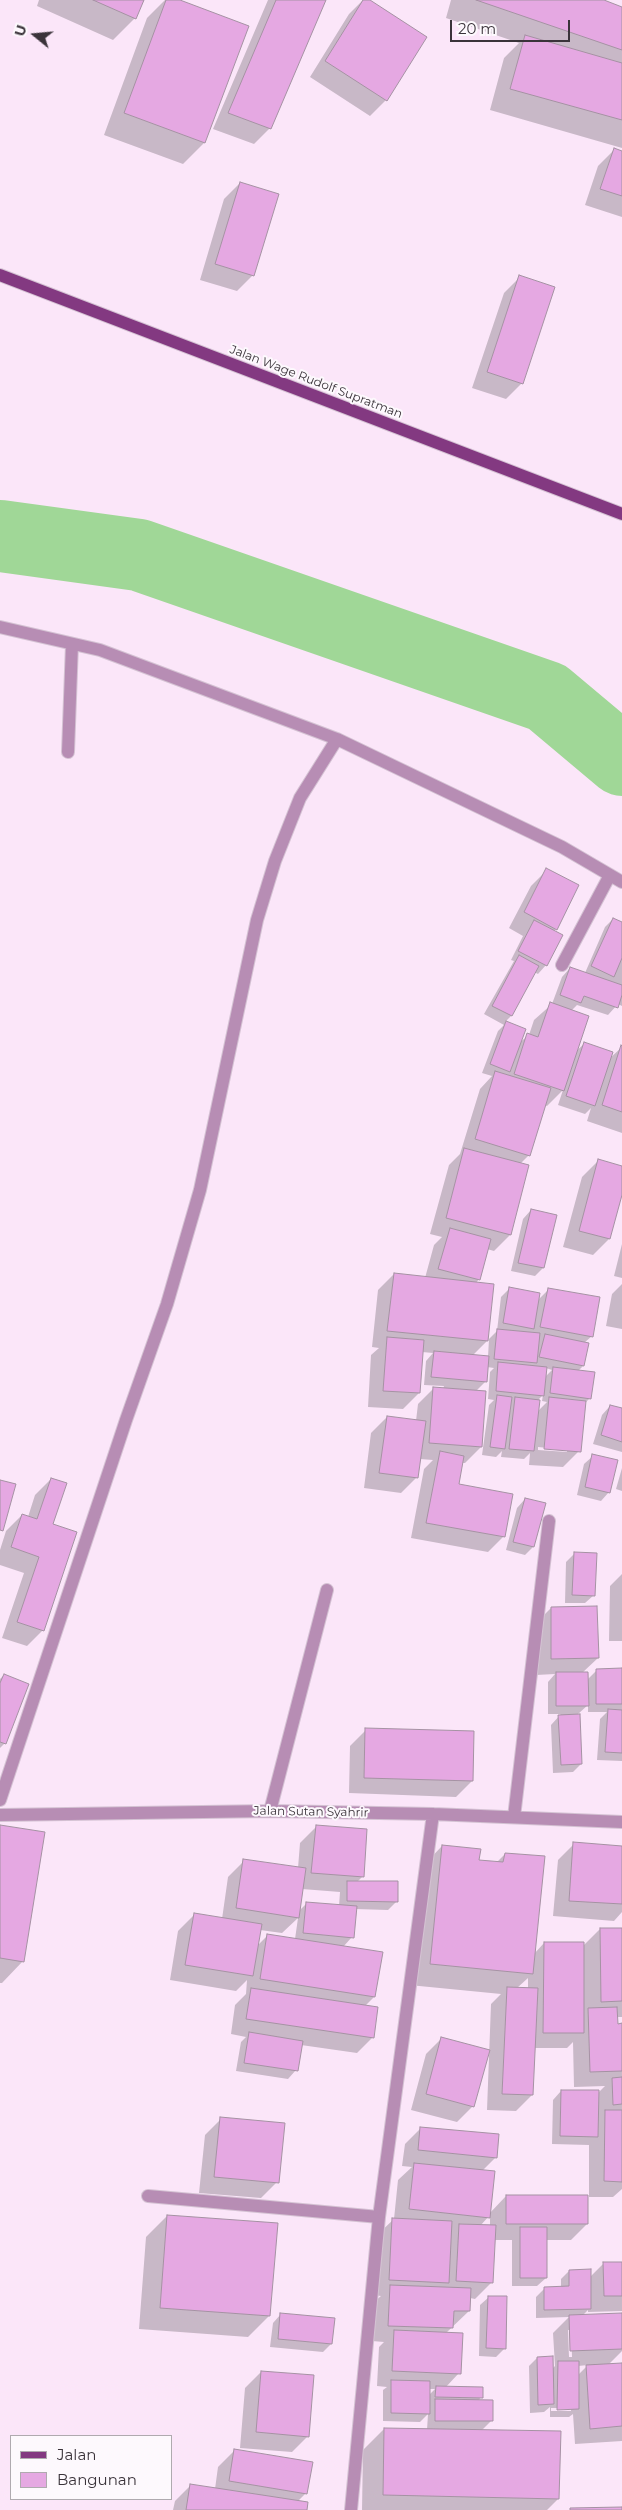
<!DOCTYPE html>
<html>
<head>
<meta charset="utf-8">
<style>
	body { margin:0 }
	#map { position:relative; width:622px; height:2510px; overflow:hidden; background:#fbe6f9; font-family:Montserrat,sans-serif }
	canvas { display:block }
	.legend { position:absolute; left:10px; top:2435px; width:162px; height:65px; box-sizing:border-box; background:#fdf9fd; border:1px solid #afaaaf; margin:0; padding:6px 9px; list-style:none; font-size:15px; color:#3a333a }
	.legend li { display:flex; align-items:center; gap:10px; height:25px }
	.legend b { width:25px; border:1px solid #afaaaf }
	.north { position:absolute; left:10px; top:10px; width:50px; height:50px; -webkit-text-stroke:4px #fdf9fd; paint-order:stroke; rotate:287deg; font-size:14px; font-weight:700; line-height:20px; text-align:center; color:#3a333a }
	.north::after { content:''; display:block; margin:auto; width:18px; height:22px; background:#3a333a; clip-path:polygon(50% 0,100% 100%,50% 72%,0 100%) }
	.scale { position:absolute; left:450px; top:20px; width:120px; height:22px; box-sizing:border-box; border:2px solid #3a333a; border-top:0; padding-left:6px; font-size:15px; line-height:18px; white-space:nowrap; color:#3a333a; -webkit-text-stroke:4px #fdf9fd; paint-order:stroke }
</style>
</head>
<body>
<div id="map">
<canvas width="622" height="2510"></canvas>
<ul class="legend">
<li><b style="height:6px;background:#833981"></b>Jalan</li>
<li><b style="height:14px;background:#e5a8e2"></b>Bangunan</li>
</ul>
<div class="north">U</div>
<div class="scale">20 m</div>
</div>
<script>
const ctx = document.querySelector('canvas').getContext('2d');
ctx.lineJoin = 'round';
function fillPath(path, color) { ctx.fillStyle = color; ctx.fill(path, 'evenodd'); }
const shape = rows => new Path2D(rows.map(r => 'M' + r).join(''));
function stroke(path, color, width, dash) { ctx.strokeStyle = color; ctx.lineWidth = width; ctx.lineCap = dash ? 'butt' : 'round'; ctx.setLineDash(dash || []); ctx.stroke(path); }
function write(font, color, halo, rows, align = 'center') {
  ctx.font = font + ' Montserrat,sans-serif'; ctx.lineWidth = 4; ctx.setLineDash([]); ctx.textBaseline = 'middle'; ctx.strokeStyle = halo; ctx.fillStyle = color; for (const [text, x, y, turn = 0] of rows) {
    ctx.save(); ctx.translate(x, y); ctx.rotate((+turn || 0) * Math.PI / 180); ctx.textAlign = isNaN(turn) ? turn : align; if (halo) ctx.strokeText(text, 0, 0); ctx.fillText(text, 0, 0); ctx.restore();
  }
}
fillPath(shape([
	[39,0,143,0,135,18,113,40,37,6],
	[165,0,176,0,248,27,204,143,183,164,104,135,147,18],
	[268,0,325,0,270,128,254,144,213,129],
	[363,0,367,0,386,100,370,116,310,77,349,14],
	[451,0,600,0,622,8,622,148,490,110,504,58,519,43,446,18],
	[614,150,622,152,622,217,585,205,598,166],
	[240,183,253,275,237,291,200,280,224,199],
	[520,277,522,383,506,399,472,388,504,293],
	[547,870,556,929,553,932,546,965,538,974,534,972,511,1016,505,1022,524,1030,519,1043,529,1035,534,1020,552,1004,562,977,570,968,585,973,605,927,613,919,622,923,622,1006,618,1004,608,1015,577,1005,571,1011,575,1052,584,1044,609,1059,622,1047,622,1133,587,1121,591,1108,585,1114,558,1105,563,1090,547,1106,544,1105,529,1155,520,1164,528,1166,510,1235,494,1251,487,1249,479,1279,476,1283,487,1341,472,1356,488,1357,489,1339,497,1331,501,1297,509,1289,538,1300,549,1289,592,1336,584,1343,587,1344,583,1366,578,1371,590,1398,584,1404,579,1451,563,1467,529,1465,530,1453,524,1459,501,1457,502,1451,496,1457,482,1455,489,1405,494,1400,488,1399,490,1372,494,1368,487,1367,486,1381,476,1391,481,1447,465,1463,462,1463,457,1485,504,1536,488,1552,411,1538,424,1469,433,1460,420,1459,417,1477,401,1493,364,1488,371,1433,387,1417,416,1421,418,1404,434,1388,443,1389,444,1386,424,1385,426,1361,433,1353,422,1352,419,1393,403,1409,368,1407,371,1355,379,1348,372,1347,378,1290,394,1274,425,1278,434,1245,442,1237,430,1234,449,1165,460,1154,480,1089,492,1076,482,1073,498,1031,504,1025,484,1014,514,961,511,960,523,936,509,928,531,886],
	[546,1368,552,1370,545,1377],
	[543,1395,542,1401,547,1402,538,1411,539,1399],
	[538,1447,567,1450,567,1452,538,1450],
	[598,1161,622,1167,622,1190,609,1239,593,1255,563,1247,582,1177],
	[531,1210,555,1216,543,1268,535,1276,511,1271,523,1219],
	[622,1244,622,1278,614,1276],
	[622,1284,622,1329,606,1326,612,1294],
	[610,1406,622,1410,622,1452,593,1444,602,1415],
	[593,1456,609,1492,601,1501,577,1495,584,1464],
	[622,1468,622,1491,616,1489],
	[51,1479,52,1525,43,1630,27,1646,2,1638,24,1573,0,1565,0,1550,6,1531,22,1515,28,1517,35,1495],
	[525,1499,533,1547,525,1555,506,1550,517,1508],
	[575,1553,594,1595,585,1603,565,1603,566,1562],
	[622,1574,622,1641,609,1641,610,1586],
	[551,1608,598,1658,582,1673,587,1680,597,1670,622,1670,622,1761,597,1760,600,1719,607,1712,588,1712,588,1705,578,1714,581,1764,573,1772,553,1773,551,1725,561,1714,548,1714,548,1682,555,1674,536,1675,535,1624],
	[4,1675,27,1684,4,1744,0,1748,0,1679],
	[366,1730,472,1781,456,1797,349,1793,350,1746],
	[0,1826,23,1961,2,1983,0,1983],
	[316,1827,363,1876,357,1882,397,1901,388,1910,355,1909,352,1937,343,1947,374,1997,365,2006,373,2037,357,2053,301,2045,296,2070,288,2079,236,2071,241,2042,246,2037,231,2034,235,2005,246,1994,247,1980,236,1991,170,1980,178,1931,194,1915,222,1919,228,1877,244,1861,298,1868,300,1843],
	[302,1889,340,1892,339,1906,307,1903,299,1911],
	[298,1918,295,1939,268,1935,257,1946,260,1930,282,1933],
	[574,1844,622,1847,622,1912,614,1921,553,1916,558,1860],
	[442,1846,478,1861,496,1863,505,1854,534,1954,544,1943,583,1946,600,1929,622,1929,622,2017,616,2017,617,2025,622,2025,622,2189,613,2197,587,2197,587,2224,571,2240,546,2240,546,2278,537,2286,512,2286,512,2240,494,2240,491,2283,475,2299,470,2298,469,2311,446,2333,459,2373,445,2388,481,2397,478,2401,492,2420,481,2431,558,2499,547,2510,362,2510,363,2450,384,2429,427,2430,428,2414,420,2422,383,2421,383,2390,387,2387,377,2386,379,2347,384,2342,372,2341,374,2302,381,2296,374,2295,377,2235,394,2219,398,2180,412,2167,402,2166,405,2144,421,2128,496,2157,482,2171,489,2214,506,2196,589,2197,589,2145,552,2144,553,2100,561,2091,597,2094,605,2086,574,2087,573,2042,567,2048,534,2048,532,2095,516,2111,487,2110,491,2004,501,1994,409,1985,421,1868],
	[528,1978,528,1989,517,1988],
	[490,2215,490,2226,480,2226],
	[429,2389,435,2389,429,2395],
	[442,2038,473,2106,457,2122,411,2110,426,2054],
	[221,2119,277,2182,261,2198,199,2193,205,2135],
	[167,2216,269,2316,248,2337,139,2329,146,2237],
	[604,2263,622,2263,622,2311,588,2312,588,2310,582,2316,622,2315,622,2351,608,2365,622,2364,622,2441,575,2444,573,2414,569,2417,550,2417,550,2407,544,2412,530,2413,529,2366,537,2358,552,2369,555,2366,553,2333,569,2317,536,2318,536,2297,545,2288,561,2288,561,2279,569,2271,589,2278],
	[568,2330,571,2330,572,2357,569,2357],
	[588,2365,578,2375,578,2366],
	[551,2408,571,2408,571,2411,551,2411],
	[489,2297,505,2348,496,2357,479,2356,480,2305],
	[281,2314,331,2344,323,2352,270,2347,273,2323],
	[261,2372,308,2436,292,2452,240,2448,245,2388],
	[234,2451,306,2493,297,2502,306,2510,173,2510,175,2501,191,2485,215,2489,218,2467]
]), '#0003');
stroke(shape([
	[0,536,139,555,547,697,622,760]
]), '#a0d797', 72);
const building = shape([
	[93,0,144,0,136,19,93,0],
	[166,0,180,0,249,26,205,143,124,113,166,0],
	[276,0,326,0,271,129,228,113,276,0],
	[363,0,370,0,427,37,387,101,325,61,363,0],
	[476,0,604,0,622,7,622,50,476,0],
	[525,35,622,63,622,120,510,89,525,35],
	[614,148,622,151,622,196,600,189,614,148],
	[240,182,279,194,254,276,215,264,240,182],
	[519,275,555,287,523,384,487,372,519,275],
	[546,868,579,885,557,930,524,912,546,868],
	[613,918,622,922,622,958,614,977,591,966,613,918],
	[534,920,563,935,547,966,518,951,534,920],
	[519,955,539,966,512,1016,492,1006,519,955],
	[570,967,622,985,622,995,618,1008,584,996,581,1003,560,995,570,967],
	[550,1002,589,1016,564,1091,514,1074,527,1033,538,1037,550,1002],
	[506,1021,526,1029,510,1072,490,1064,506,1021],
	[584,1042,613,1052,595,1106,566,1096,584,1042],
	[621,1045,622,1046,622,1112,602,1105,621,1045],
	[495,1071,551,1088,530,1156,475,1139,495,1071],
	[464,1148,529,1165,511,1235,446,1218,464,1148],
	[598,1159,622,1166,622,1195,610,1239,579,1231,598,1159],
	[531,1209,557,1215,544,1268,518,1263,531,1209],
	[450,1228,491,1239,480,1280,438,1269,450,1228],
	[394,1273,494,1284,488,1341,387,1331,394,1273],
	[509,1287,540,1293,534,1329,503,1323,509,1287],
	[548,1288,600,1297,593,1337,540,1327,548,1288],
	[497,1329,540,1333,537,1363,494,1359,497,1329],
	[545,1334,589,1343,584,1366,539,1357,545,1334],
	[387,1337,424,1340,420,1393,383,1391,387,1337],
	[434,1351,489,1356,487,1382,431,1377,434,1351],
	[498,1362,547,1367,544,1396,496,1391,498,1362],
	[553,1367,595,1372,591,1399,550,1393,553,1367],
	[433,1387,486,1391,482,1447,429,1443,433,1387],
	[497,1395,512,1397,505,1449,490,1447,497,1395],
	[515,1397,540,1400,534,1451,509,1449,515,1397],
	[549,1397,586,1401,581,1452,544,1449,549,1397],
	[610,1405,622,1408,622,1442,601,1435,610,1405],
	[387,1416,426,1421,418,1478,379,1473,387,1416],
	[440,1451,464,1456,459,1484,513,1494,505,1537,426,1523,440,1451],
	[592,1454,618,1460,610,1493,585,1487,592,1454],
	[51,1478,67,1483,53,1524,77,1532,44,1631,17,1622,39,1557,11,1547,22,1514,37,1519,51,1478],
	[0,1480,16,1484,3,1531,0,1530,0,1480],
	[525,1498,546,1503,534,1547,513,1542,525,1498],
	[574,1552,597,1553,595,1596,572,1595,574,1552],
	[597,1606,599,1658,551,1659,551,1607,597,1606],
	[622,1668,622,1704,596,1704,596,1669,622,1668],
	[556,1672,588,1672,589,1706,556,1706,556,1672],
	[4,1674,29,1684,6,1744,0,1742,0,1683,4,1674],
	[608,1709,622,1710,622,1753,605,1752,608,1709],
	[580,1714,582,1764,561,1765,558,1715,580,1714],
	[365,1728,474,1731,473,1781,364,1778,365,1728],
	[0,1825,45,1832,24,1962,0,1958,0,1825],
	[316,1825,367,1829,364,1877,311,1873,316,1825],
	[573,1842,622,1846,622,1904,569,1901,573,1842],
	[442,1845,481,1849,479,1860,503,1862,505,1853,545,1856,533,1974,430,1964,442,1845],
	[243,1859,306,1868,299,1918,236,1908,243,1859],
	[347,1881,398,1881,398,1902,347,1901,347,1881],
	[306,1902,357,1906,354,1938,303,1933,306,1902],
	[194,1913,262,1924,253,1976,185,1965,194,1913],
	[600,1928,622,1928,622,2001,601,2002,600,1928],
	[267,1934,383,1952,375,1997,260,1979,267,1934],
	[544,1942,584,1942,584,2033,543,2033,544,1942],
	[507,1987,538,1988,533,2095,502,2094,507,1987],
	[251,1988,378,2007,374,2038,246,2019,251,1988],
	[617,2007,618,2024,622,2023,622,2071,590,2072,588,2008,617,2007],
	[249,2032,303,2041,298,2071,244,2063,249,2032],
	[441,2037,490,2050,474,2107,426,2094,441,2037],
	[622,2077,622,2104,613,2105,612,2078,622,2077],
	[561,2090,599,2090,598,2137,560,2136,561,2090],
	[605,2110,622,2110,622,2182,604,2181,605,2110],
	[220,2117,285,2123,279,2183,214,2177,220,2117],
	[420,2127,499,2134,497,2158,418,2150,420,2127],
	[414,2163,495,2171,490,2218,409,2209,414,2163],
	[506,2195,588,2195,588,2224,506,2224,506,2195],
	[167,2215,278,2223,270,2316,160,2308,167,2215],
	[392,2218,452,2221,449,2283,389,2280,392,2218],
	[459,2224,496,2225,493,2283,456,2281,459,2224],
	[520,2227,547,2227,547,2278,520,2278,520,2227],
	[603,2262,622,2262,622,2296,604,2296,603,2262],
	[591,2269,591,2309,544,2310,544,2287,569,2286,569,2270,591,2269],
	[390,2285,471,2288,470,2311,454,2311,453,2328,388,2326,390,2285],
	[488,2296,507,2296,506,2349,486,2348,488,2296],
	[280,2313,335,2318,332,2344,278,2339,280,2313],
	[622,2313,622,2349,570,2351,569,2315,622,2313],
	[394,2330,463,2333,461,2374,392,2371,394,2330],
	[553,2356,554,2404,538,2405,537,2357,553,2356],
	[558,2361,579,2361,579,2409,557,2410,558,2361],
	[622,2363,622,2426,590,2429,586,2365,622,2363],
	[261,2371,314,2375,309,2437,256,2432,261,2371],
	[391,2380,430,2381,430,2414,391,2413,391,2380],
	[436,2386,483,2387,483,2398,435,2397,436,2386],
	[435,2399,493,2400,493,2421,435,2421,435,2399],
	[384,2428,561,2431,559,2499,383,2495,384,2428],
	[234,2449,313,2462,307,2494,229,2481,234,2449],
	[190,2484,308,2502,307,2510,186,2510,190,2484],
	[622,2507,622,2510,570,2510,570,2508,622,2507]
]);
fillPath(building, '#e5a8e2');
stroke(building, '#a592a3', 1);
const minor = shape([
	[0,627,100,650,337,739,562,847,622,882],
	[68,752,72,644],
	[562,965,610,875],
	[0,1800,126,1420,167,1304,200,1190,257,920,275,861,300,798,337,739],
	[270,1811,327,1590],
	[0,1815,270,1811,433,1814,622,1822],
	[514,1817,549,1521],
	[148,2196,379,2217],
	[351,2510,379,2217,433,1814]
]);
const major = shape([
	[0,275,622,514]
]);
stroke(minor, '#d4c2d3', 14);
stroke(major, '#d4c2d3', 14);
stroke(minor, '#b78db4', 12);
stroke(major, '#833981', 12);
write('12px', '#3a333a', '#fdf9fd', [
	["Jalan Wage Rudolf Supratman",316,382,21],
	["Jalan Sutan Syahrir",311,1812,1]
]);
</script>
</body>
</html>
